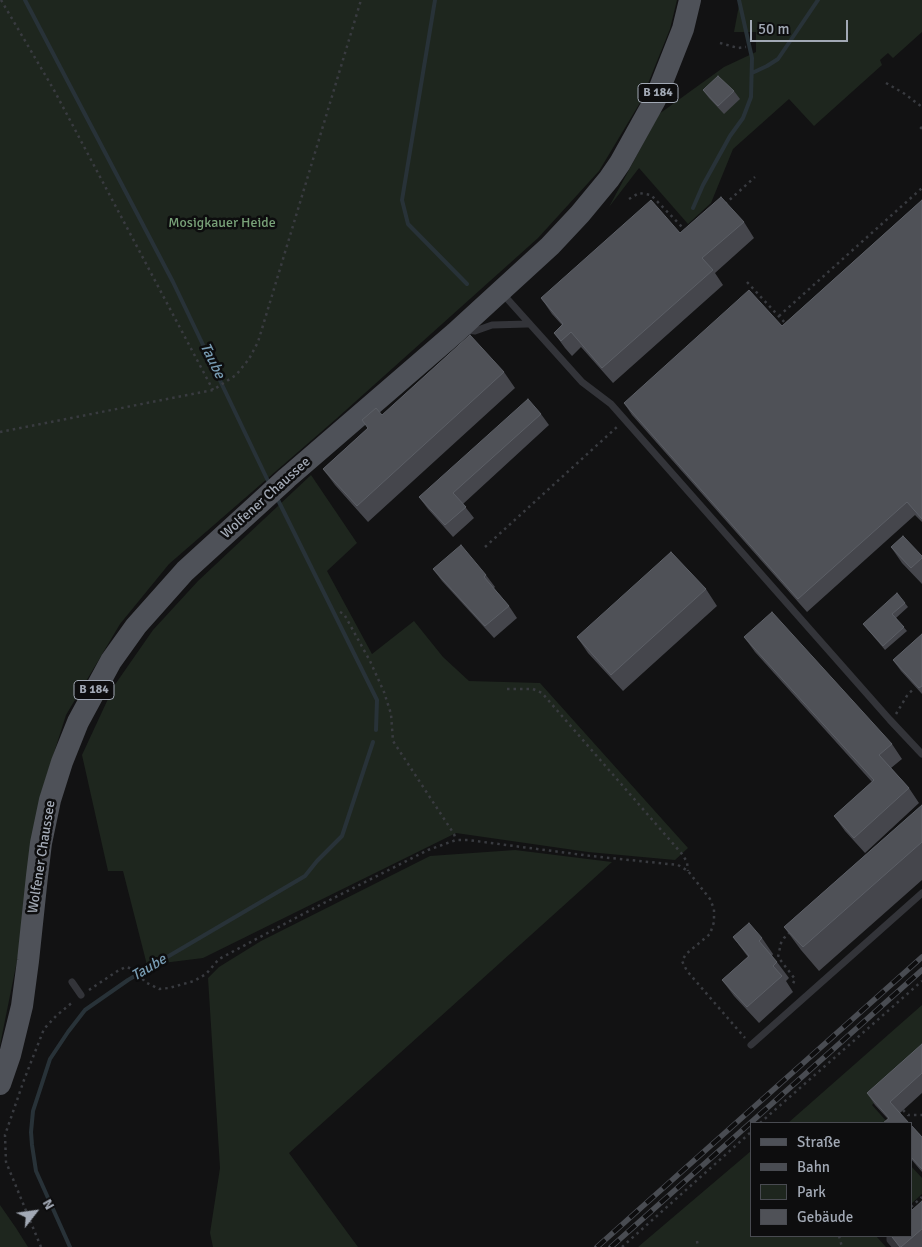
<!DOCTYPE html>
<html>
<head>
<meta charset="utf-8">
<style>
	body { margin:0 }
	#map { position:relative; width:922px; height:1247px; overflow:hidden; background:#121213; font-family:Signika,sans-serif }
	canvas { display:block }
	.legend { position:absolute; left:750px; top:1122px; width:162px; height:115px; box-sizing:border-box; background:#0d0d0e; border:1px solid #494b51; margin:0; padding:6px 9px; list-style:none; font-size:15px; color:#a2a9b5 }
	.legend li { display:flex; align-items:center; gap:10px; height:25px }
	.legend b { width:25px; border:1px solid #494b51 }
	.north { position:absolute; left:10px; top:1187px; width:50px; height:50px; -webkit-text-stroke:4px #0d0d0e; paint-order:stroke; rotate:60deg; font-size:14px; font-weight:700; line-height:20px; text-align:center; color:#a2a9b5 }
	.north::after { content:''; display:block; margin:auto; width:18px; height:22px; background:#a2a9b5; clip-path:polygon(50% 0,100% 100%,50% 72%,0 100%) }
	.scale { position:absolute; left:750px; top:20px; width:98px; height:22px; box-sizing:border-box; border:2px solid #a2a9b5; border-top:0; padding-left:6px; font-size:15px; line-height:18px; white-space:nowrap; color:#a2a9b5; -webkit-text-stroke:4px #0d0d0e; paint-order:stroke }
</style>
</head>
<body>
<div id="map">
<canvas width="922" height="1247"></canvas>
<ul class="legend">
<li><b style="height:6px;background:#4e5158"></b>Straße</li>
<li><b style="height:6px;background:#494c52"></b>Bahn</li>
<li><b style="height:14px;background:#1e261e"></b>Park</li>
<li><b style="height:14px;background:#4f5157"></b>Gebäude</li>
</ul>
<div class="north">N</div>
<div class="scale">50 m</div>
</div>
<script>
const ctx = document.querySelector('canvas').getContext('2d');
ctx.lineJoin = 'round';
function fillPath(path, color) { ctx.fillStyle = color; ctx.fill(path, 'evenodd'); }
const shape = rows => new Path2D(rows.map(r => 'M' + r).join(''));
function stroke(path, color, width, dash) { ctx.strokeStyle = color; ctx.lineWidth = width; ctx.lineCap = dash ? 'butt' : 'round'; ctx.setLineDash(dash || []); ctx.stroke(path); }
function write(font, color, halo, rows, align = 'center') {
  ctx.font = font + ' Signika,sans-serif'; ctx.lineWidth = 5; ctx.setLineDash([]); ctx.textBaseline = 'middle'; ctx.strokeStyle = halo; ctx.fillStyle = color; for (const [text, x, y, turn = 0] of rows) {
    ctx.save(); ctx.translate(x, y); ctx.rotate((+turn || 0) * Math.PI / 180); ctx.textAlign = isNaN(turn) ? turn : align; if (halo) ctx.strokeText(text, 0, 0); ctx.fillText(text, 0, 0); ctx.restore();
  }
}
fillPath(shape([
	[0,0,677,0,670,29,641,101,599,171,538,238,336,419,169,564,120,624,66,715,40,797,19,951,0,1045],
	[740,0,922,0,922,32,893,58,888,53,880,60,882,65,814,126,789,99,733,149,711,203,688,224,639,168,609,207,659,114,724,67,756,52,756,32,734,32],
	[311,475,357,543,327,571,372,654,414,621,443,657,469,681,540,683,688,848,675,860,588,852,456,833,203,958,147,965,123,871,108,871,82,755,114,686,153,630,198,581],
	[515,850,612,862,289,1153,358,1247,213,1247,210,1233,220,1168,208,978,219,967,261,941,430,856],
	[922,1005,922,1060,872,1105,888,1123,788,1123],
	[751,1151,751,1236,876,1236,886,1247,638,1247],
	[911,1166,922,1178,922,1194,911,1204],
	[0,1205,16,1228,28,1247,0,1247]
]), '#1e261e');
stroke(shape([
	[25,0,173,282,269,483],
	[435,0,402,200,408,224,467,284],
	[752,73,767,66,778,59,818,0],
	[693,208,703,185,730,136,743,118,751,97,752,58,739,0],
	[277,498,377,700,376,730],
	[70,1247,36,1171,32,1145,31,1132,33,1111,50,1059,68,1032,85,1010,128,980,305,876,317,861,342,836,373,742]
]), '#283238', 4);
stroke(shape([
	[1,0,54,90,213,390],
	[720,43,738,48,746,47],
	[886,83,905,94,922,107],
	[922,127,920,129,922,132],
	[629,199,639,193,651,195,686,231],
	[725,204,755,177],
	[747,282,787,325],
	[779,316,922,188],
	[0,432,213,390,236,375,249,359,258,342,361,0],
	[485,547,617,427],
	[340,612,344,614,370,661,384,692,391,714,393,741,454,834,456,840],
	[507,689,533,689,542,693,682,854,687,862,688,871],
	[896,714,908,694,915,688],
	[790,932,784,938,781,943,778,957,795,979,792,986],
	[89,990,119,970,126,967,136,970,145,982,159,989,169,988,194,981,206,974,219,959,318,906,428,850,456,840,468,840,591,856,678,865,688,871,710,899,714,909,714,922,710,934,686,954,682,961,687,971,745,1038],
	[903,1110,908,1115,922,1115],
	[760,1123,922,981],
	[918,1136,922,1132],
	[911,1207,922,1197],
	[839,1236,842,1247],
	[697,1241,698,1247],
	[41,1247,6,1162,5,1135,24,1080,44,1029,56,1016,74,1001],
	[622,1247,751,1132]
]), '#393b40', 2.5, [2.5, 4]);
stroke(shape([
	[502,293,582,382,611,404,890,720,922,754],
	[466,330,475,331,492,325,527,324],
	[72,982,81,995],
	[751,1045,922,893],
	[890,1236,890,1240,896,1247]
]), '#333439', 7);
stroke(shape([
	[0,1084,10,1055,22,1006,28,961,37,876,41,843,50,800,62,762,78,722,111,661,136,626,185,571,287,478,455,333,550,246,580,214,609,179,620,163,655,100,683,29,690,0]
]), '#4e5158', 22);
const rail = shape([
	[597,1247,922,957],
	[611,1247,922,970]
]);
stroke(rail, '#494c52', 5.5);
stroke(rail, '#0d0d0e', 4, [11]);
fillPath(shape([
	[703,90,734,91,740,99,724,114,709,98],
	[922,200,922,522,915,515,807,612,632,415,624,403,782,326],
	[744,222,754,238,715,273,723,285,613,383,581,347,572,356,565,348,554,333,562,325,552,314,541,298,680,233],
	[504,372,515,388,368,522,335,485,323,469,368,428,362,420,382,415],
	[541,414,549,425,463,504,474,518,453,537,428,509,419,497],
	[891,547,922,556,922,584,902,563],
	[433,569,486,575,495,587,494,588,509,606,517,618,494,638,442,581],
	[706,589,717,606,623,691,588,653,577,637],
	[905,603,908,607,896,618,907,631,885,650,863,624],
	[922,634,922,694,901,671,893,660],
	[744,637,892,744,902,759,891,768,909,788,919,803,865,853,845,831,834,816,872,782,755,652],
	[922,805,922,880,819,971,801,950,784,927],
	[733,937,762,938,773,954,772,956,777,962,789,978,786,981,793,992,759,1023,734,996,722,980,748,957],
	[922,1044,922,1093,900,1113,888,1119,875,1105,867,1093],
	[911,1125,922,1137,922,1172,911,1159],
	[922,1201,922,1247,899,1247,892,1237]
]), '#45464c');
const building = shape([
	[718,76,734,91,718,106,703,90,718,76],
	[721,197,744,222,702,258,713,270,602,368,571,332,561,341,554,333,563,324,541,298,651,200,680,233,721,197],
	[922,200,922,519,907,502,798,599,624,403,749,290,782,326,922,200],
	[470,335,504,372,357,506,323,469,368,428,362,420,376,408,382,415,470,335],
	[528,399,541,414,453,493,466,507,445,525,419,497,528,399],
	[903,536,922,556,922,558,911,568,891,547,903,536],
	[461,545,486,575,484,577,509,606,485,626,433,569,461,545],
	[671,552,706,589,611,675,577,637,671,552],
	[897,593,905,603,892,614,904,627,883,646,863,624,897,593],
	[772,612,892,744,879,755,909,788,854,838,834,816,874,780,744,637,772,612],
	[922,634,922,686,919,688,893,660,922,634],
	[922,805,922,842,803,947,784,927,922,805],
	[749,923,762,938,759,941,777,962,773,966,782,976,747,1007,722,980,749,956,733,937,749,923],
	[922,1044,922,1073,890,1102,909,1123,883,1123,889,1118,867,1093,922,1044],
	[911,1125,922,1137,922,1169,911,1157,911,1125],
	[922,1201,922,1229,901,1247,900,1247,892,1237,892,1236,911,1236,911,1211,922,1201]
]);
fillPath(building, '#4f5157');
stroke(building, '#5c5f66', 1);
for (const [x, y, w] of [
	[658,93,40],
	[94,690,40]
]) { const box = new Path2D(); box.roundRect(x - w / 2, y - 9.5, w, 19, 4); ctx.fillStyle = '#0d0d0e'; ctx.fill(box); stroke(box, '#a2a9b5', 1); }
write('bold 12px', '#a2a9b5', null, [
	["B 184",658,93],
	["B 184",94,690]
]);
write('14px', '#78a178', '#0d0d0e', [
	["Mosigkauer Heide",222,223]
]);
write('14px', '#a2a9b5', '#0d0d0e', [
	["Wolfener Chaussee",266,498,-42],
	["Wolfener Chaussee",42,857,-81]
]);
write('italic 15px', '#779bb2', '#0d0d0e', [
	["Taube",212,361,64],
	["Taube",149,968,-31]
]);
</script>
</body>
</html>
